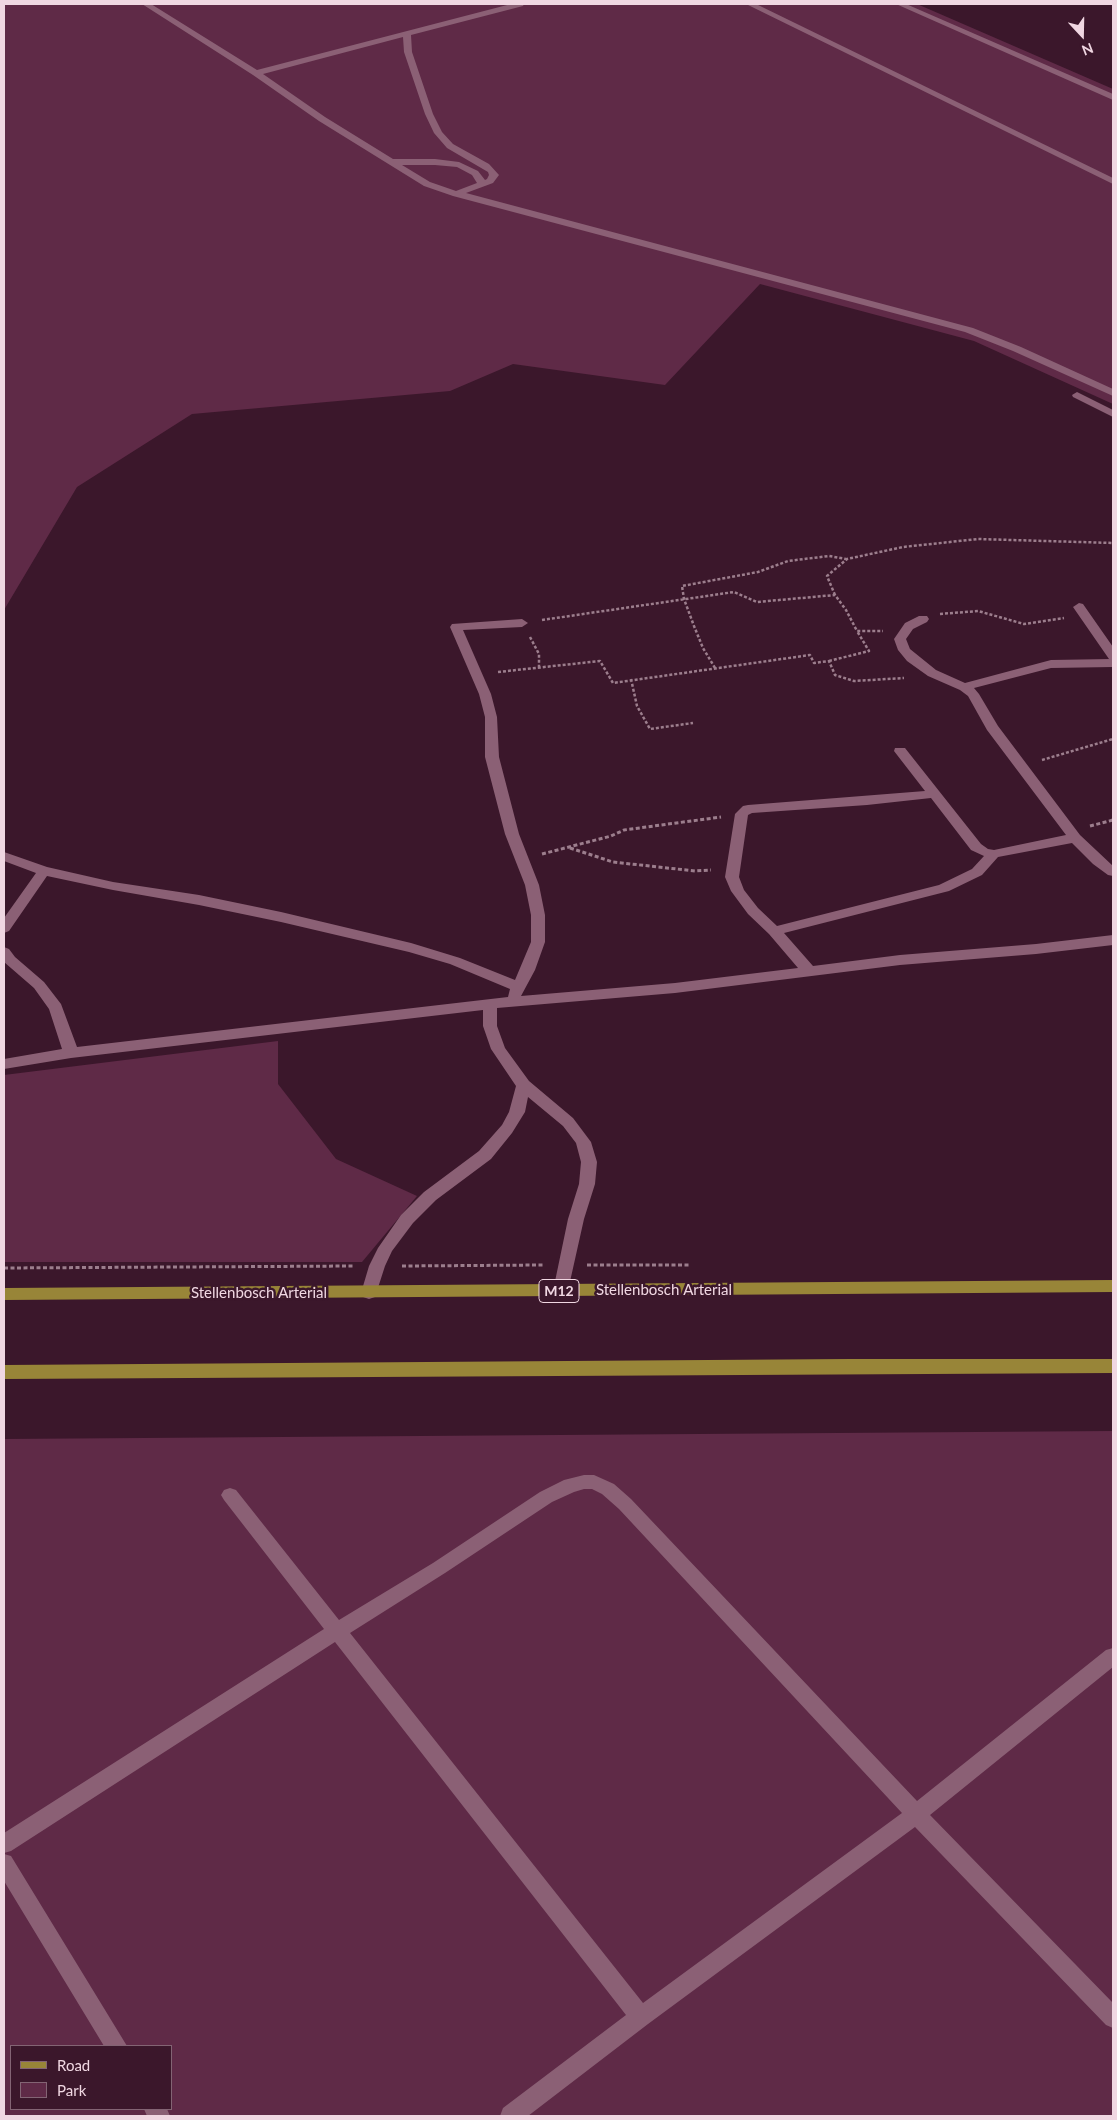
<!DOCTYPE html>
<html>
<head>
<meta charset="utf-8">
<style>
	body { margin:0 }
	#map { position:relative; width:1117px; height:2120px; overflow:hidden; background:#3b172b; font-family:Lato,sans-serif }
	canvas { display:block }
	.frame { position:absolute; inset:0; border:5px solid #f0d7e2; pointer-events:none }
	.legend { position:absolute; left:10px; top:2045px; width:162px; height:65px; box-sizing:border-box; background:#3b172b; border:1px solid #836474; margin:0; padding:6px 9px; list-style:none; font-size:15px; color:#f0d7e2 }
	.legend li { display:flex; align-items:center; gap:10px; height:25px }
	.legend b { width:25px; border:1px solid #836474 }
	.north { position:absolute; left:1057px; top:10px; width:50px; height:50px; -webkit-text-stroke:4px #3b172b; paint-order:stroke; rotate:159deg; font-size:14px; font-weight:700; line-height:20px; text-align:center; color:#f0d7e2 }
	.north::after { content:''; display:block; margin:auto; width:18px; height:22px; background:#f0d7e2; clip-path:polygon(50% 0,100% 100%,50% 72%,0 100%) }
</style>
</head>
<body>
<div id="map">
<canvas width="1117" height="2120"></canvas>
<div class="frame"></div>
<ul class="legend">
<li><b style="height:6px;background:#988538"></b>Road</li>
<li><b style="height:14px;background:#5f2a47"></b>Park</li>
</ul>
<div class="north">N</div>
</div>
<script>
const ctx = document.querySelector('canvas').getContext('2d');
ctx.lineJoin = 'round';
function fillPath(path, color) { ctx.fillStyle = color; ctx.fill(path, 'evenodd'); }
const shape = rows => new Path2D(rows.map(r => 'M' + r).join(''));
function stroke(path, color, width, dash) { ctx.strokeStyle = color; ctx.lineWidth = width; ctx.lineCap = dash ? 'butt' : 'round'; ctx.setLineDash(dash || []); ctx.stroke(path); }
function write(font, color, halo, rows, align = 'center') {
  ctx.font = font + ' Lato,sans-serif'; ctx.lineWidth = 5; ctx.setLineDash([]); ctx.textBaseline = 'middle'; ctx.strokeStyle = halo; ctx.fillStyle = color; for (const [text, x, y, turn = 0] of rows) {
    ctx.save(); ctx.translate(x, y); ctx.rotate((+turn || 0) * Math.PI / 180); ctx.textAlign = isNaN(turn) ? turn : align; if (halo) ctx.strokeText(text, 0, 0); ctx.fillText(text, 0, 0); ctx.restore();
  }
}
fillPath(shape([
	[4,4,917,4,1113,89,1113,404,974,341,760,284,665,385,513,364,450,391,192,414,77,487,4,610],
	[278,1041,278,1084,336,1159,417,1196,362,1262,4,1262,4,1075],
	[1113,1431,1113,2116,4,2116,4,1439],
	[11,2046,171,2046,171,2109,11,2109]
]), '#5f2a47');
stroke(shape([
	[835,595,827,576,847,559,903,547,978,539,1113,543],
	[940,614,978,611,1024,624,1064,618],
	[542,620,734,592,757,602,835,595,846,610,857,631,883,631],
	[530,637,539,654,539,667],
	[829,661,869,651,857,631],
	[715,668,703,648,694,626,684,599,682,586,758,572,788,561,829,556,846,559],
	[498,672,600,661,613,683,810,655,814,663,829,661,835,675,854,681,904,678],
	[631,679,637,706,650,729,693,723],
	[1042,760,1113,739]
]), '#9c7e8d', 2.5, [3, 2]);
stroke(shape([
	[1090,826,1113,820],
	[570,848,613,862,695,871,711,870],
	[542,854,611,836,624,830,721,817],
	[587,1265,689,1265],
	[402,1266,543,1265],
	[4,1268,353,1266]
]), '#9c7e8d', 3, [4, 2.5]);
fillPath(shape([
	[142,4,151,4,257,70,511,4,524,4,523,6,411,35,412,52,433,114,442,132,453,144,489,164,499,175,493,183,466,193,973,328,1021,347,1113,389,1113,396,1013,351,965,332,453,196,424,186,319,121,253,75,142,4],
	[403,37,404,52,425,114,434,133,447,148,488,172,489,175,487,179,485,180,478,171,459,162,435,159,393,159,325,117,263,74,403,37],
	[402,165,435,165,457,167,472,175,477,183,456,191,430,182,402,165],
	[746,4,756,4,1113,178,1113,184,746,4],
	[896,4,906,4,1113,94,1113,100,896,4],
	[1077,392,1113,410,1113,417,1073,397,1072,395,1077,392],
	[1079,603,1083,604,1113,647,1113,667,1051,668,974,688,979,694,998,726,1080,835,1113,866,1113,876,1108,875,1093,864,1072,843,998,857,982,875,949,891,784,933,813,966,900,955,1036,944,1113,935,1113,945,1036,954,900,965,675,993,497,1008,497,1026,505,1048,529,1081,573,1118,591,1142,597,1162,595,1184,584,1219,567,1295,561,1297,555,1295,553,1291,568,1219,579,1184,581,1162,576,1143,563,1126,528,1097,525,1112,512,1133,491,1159,436,1200,413,1223,392,1251,385,1266,375,1297,369,1299,363,1297,361,1293,369,1266,378,1248,401,1215,424,1192,479,1151,502,1125,509,1112,516,1086,491,1049,483,1026,483,1010,71,1058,4,1069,4,1059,62,1049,49,1009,34,988,4,962,4,947,9,949,15,957,44,982,61,1004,77,1047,508,997,510,989,450,964,409,952,281,922,199,905,113,890,47,876,9,931,4,933,4,918,36,873,4,861,4,852,47,867,113,882,199,895,281,912,411,943,460,958,515,980,531,942,531,915,525,885,505,834,485,757,485,717,479,694,450,627,452,624,522,619,528,623,522,627,463,630,491,694,497,717,499,757,519,834,539,885,545,915,545,942,535,970,521,996,675,983,798,968,769,934,748,914,731,891,725,877,735,814,743,806,748,805,925,791,894,751,895,748,905,748,981,844,988,849,994,850,1066,835,987,730,968,696,960,690,928,676,907,661,898,650,894,639,905,623,919,616,927,616,929,619,927,622,913,629,906,639,910,649,936,670,965,683,1051,660,1111,659,1109,659,1073,607,1079,603],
	[931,798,971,850,984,856,972,869,939,885,777,926,758,908,744,890,739,877,748,815,752,813,867,805,931,798],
	[584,1475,594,1475,614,1484,631,1499,917,1801,1106,1650,1113,1648,1113,1667,930,1815,1113,2003,1113,2028,1106,2025,915,1827,648,2024,528,2116,500,2116,503,2108,626,2015,335,1642,11,1851,4,1853,4,1833,324,1629,224,1500,221,1495,224,1490,230,1488,236,1490,339,1620,433,1563,540,1492,564,1480,584,1475],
	[584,1489,592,1489,602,1494,619,1509,902,1813,643,2003,350,1633,445,1573,552,1502,574,1492,584,1489],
	[4,1854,11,1856,127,2046,104,2046,4,1881,4,1854],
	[144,2109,167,2109,170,2116,147,2116,144,2109]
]), '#8b6075');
fillPath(shape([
	[1113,1280,1113,1292,4,1300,4,1288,1113,1280],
	[848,1359,1113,1359,1113,1373,4,1379,4,1365,848,1359]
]), '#988538');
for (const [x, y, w] of [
	[559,1291,40]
]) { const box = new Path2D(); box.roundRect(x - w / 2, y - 11.5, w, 23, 4); ctx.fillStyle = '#3b172b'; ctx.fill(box); stroke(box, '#f0d7e2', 1); }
write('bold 14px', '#f0d7e2', null, [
	["M12",559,1291]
]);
write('15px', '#f0d7e2', '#3b172b', [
	["Stellenbosch Arterial",664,1290],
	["Stellenbosch Arterial",259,1293]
]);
</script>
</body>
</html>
